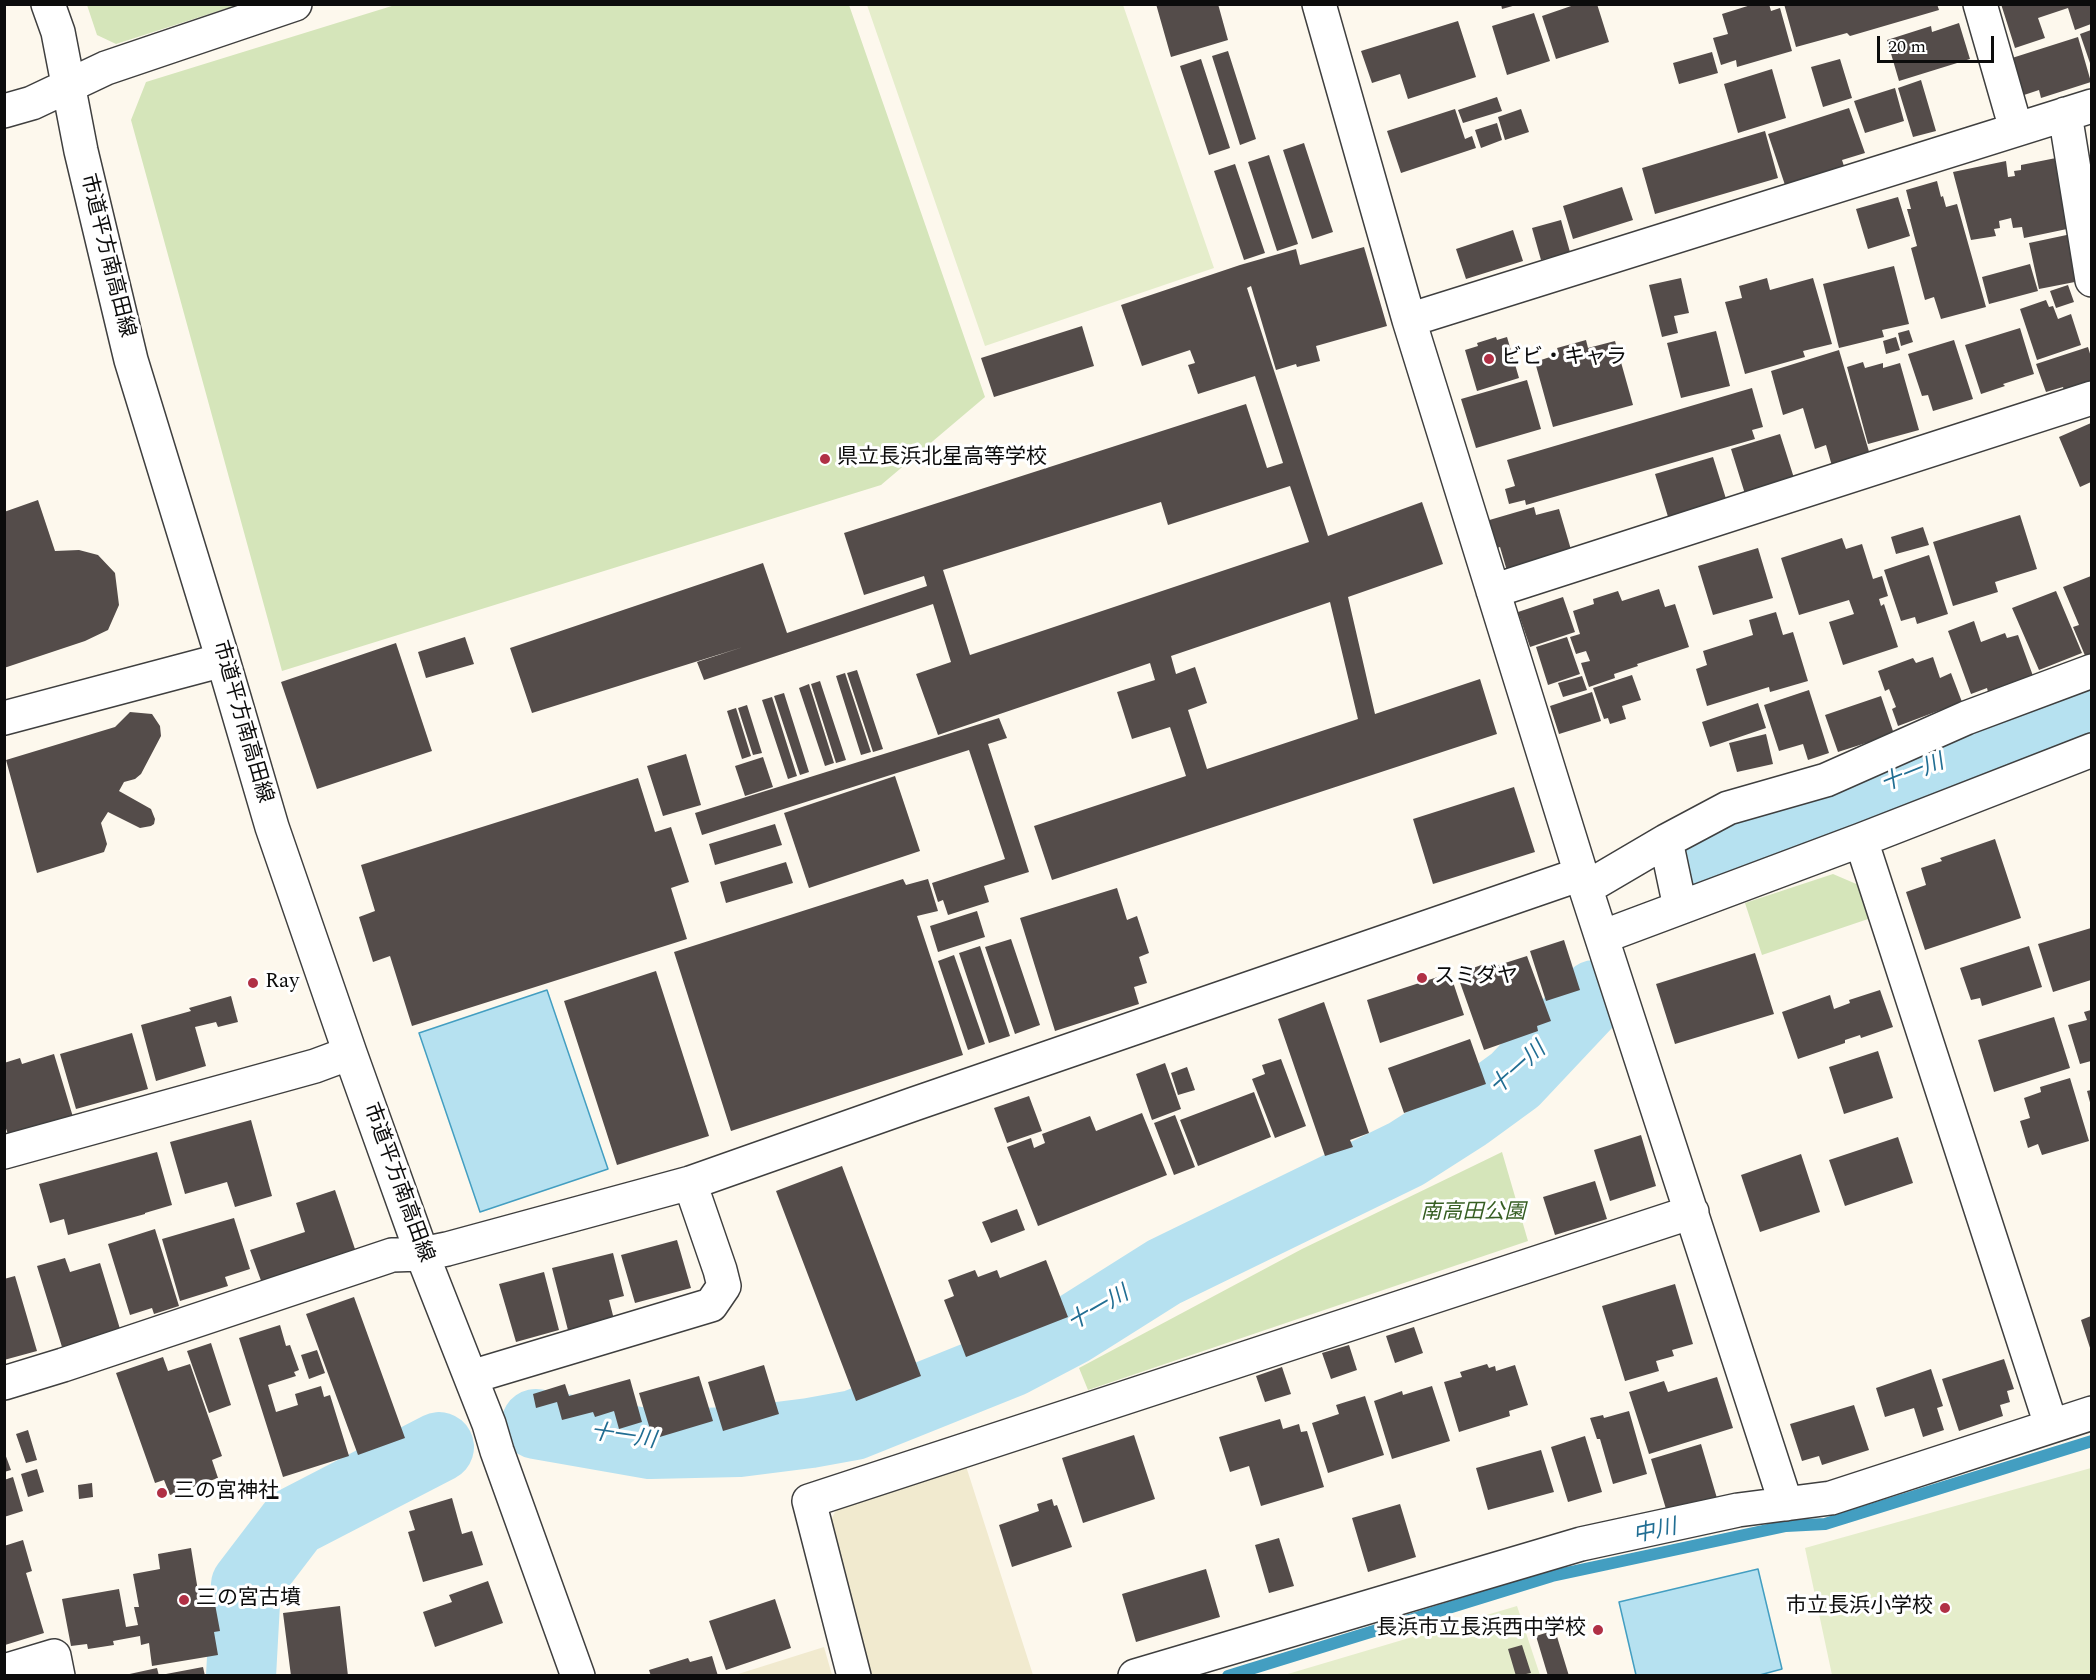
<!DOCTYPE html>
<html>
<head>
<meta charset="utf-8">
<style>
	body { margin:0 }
	#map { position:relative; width:2096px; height:1680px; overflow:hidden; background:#fdf8ed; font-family:Spectral,serif }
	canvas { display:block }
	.frame { position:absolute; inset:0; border:6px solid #0c0c0c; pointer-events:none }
	.scale { position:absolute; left:1877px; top:36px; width:117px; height:27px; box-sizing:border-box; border:3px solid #0c0c0c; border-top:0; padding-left:8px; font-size:18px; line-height:21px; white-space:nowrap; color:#0c0c0c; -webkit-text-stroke:4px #fff; paint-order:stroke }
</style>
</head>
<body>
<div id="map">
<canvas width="2096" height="1680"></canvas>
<div class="frame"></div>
<div class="scale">20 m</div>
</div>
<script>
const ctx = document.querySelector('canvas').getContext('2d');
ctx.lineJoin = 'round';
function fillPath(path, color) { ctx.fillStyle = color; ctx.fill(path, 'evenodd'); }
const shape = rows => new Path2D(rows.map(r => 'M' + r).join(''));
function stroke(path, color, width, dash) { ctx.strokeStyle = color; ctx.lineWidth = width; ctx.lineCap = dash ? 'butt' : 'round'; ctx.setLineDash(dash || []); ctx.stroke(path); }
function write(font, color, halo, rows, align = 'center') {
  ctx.font = font + ' Spectral,"Noto Sans JP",serif'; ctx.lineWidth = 6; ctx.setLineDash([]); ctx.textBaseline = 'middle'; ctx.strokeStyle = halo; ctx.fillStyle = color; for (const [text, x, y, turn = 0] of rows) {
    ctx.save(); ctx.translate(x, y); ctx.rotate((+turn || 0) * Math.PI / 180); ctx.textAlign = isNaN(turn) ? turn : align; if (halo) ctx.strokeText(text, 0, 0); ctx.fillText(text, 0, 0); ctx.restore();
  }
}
fillPath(shape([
	[965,1463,1033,1675,870,1675,825,1532,840,1502],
	[824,1647,832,1675,735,1675]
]), '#f1eacf');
fillPath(shape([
	[87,5,87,4,237,5,116,44,97,35],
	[395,5,849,5,985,397,881,485,282,671,131,120,146,82],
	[1833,874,1861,886,1871,918,1762,955,1745,903],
	[1502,1152,1528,1241,1088,1390,1079,1368,1302,1249]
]), '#d5e5ba');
fillPath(shape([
	[867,5,1123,5,1214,268,985,346],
	[2091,1468,2091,1675,1832,1675,1805,1548],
	[1517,1606,1540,1675,1281,1676]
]), '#e5edcb');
const water = shape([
	[547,990,608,1169,480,1212,419,1033,547,990],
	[1758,1569,1782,1669,1756,1676,1636,1675,1619,1602,1758,1569]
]);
fillPath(water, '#b6e1f0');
stroke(water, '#439ec1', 1.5);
stroke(shape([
	[1228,1676,1552,1576,1786,1526,1825,1524,2092,1441]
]), '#439ec1', 12);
stroke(shape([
	[1701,858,2092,704],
	[536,1424,650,1444,739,1442,810,1433,854,1425,1011,1362,1072,1330,1164,1272,1406,1154,1467,1115,1515,1080,1595,995],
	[241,1676,246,1585,294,1522,439,1447]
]), '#b6e1f0', 70);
fillPath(shape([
	[1156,4,1218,4,1228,40,1171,57],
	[1501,4,1516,4,1516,5,1502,9],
	[1577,4,1597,4,1609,42,1556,59,1542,16],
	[1754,4,1769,4,1771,11,1780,8,1792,51,1737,67,1736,60,1721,65,1713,38,1728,34,1722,14],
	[1784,4,1937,4,1939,10,1850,36,1847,33,1796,47],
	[2001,4,2091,4,2091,24,2075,30,2068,8,2038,18,2045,38,2015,48],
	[1534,13,1550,61,1507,75,1492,26],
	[1458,21,1476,77,1408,99,1400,74,1372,83,1361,51],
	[1959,23,1970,59,1899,81,1887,40,1931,26,1932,32],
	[2091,30,2091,66,2080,34],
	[2078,37,2091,82,2041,98,2039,90,2024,95,2012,58],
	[1228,51,1256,139,1240,145,1212,56],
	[1712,52,1718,73,1679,84,1673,63],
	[1201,59,1230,148,1209,155,1180,66],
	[1840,59,1852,98,1823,107,1811,67],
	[1772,69,1786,118,1738,133,1724,84],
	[1921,80,1936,131,1913,137,1898,88],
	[1895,88,1904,121,1865,133,1854,101],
	[1497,97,1502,111,1463,123,1458,110],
	[1849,108,1865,153,1842,160,1844,166,1785,185,1768,134],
	[1455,109,1465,139,1472,136,1476,148,1401,173,1387,131],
	[1521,109,1529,132,1505,140,1498,117],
	[1497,123,1502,140,1481,148,1475,130],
	[1765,131,1778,178,1655,214,1642,168],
	[1304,143,1333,232,1312,239,1283,150],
	[1269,155,1298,244,1277,251,1248,162],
	[2056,158,2066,211,2064,212,2067,229,2024,238,2022,227,2013,228,2011,218,1999,221,2000,228,1994,229,1996,236,1971,240,1953,172,2006,161,2008,177,2015,176,2014,171,2021,170,2021,165],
	[1235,164,1265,253,1244,260,1214,171],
	[1937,181,1941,197,1943,196,1946,207,1957,204,1986,307,1941,319,1934,297,1925,300,1911,248,1917,246,1907,209,1911,209,1906,190],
	[1622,187,1633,220,1573,239,1563,206],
	[1898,197,1910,236,1868,249,1856,209],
	[1561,220,1570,252,1541,260,1532,228],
	[1513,230,1523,261,1466,279,1456,249],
	[2076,233,2085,280,2039,289,2029,243],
	[1364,247,1387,326,1316,346,1320,361,1297,367,1296,364,1276,370,1251,286,1247,288,1328,536,1422,502,1443,564,1348,597,1375,714,1480,679,1497,734,1052,880,1034,826,1186,776,1170,727,1132,739,1117,692,1155,680,1150,663,938,735,916,674,951,662,933,604,704,680,697,662,743,647,532,713,510,648,763,563,787,633,927,586,924,576,864,595,844,533,1246,404,1267,468,1283,463,1255,376,1198,394,1188,365,1195,363,1190,350,1142,366,1121,305,1240,265,1296,249,1300,265],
	[1290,486,1309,542,970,655,943,570,1161,502,1168,525],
	[1330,602,1358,719,1207,769,1188,710,1207,703,1195,667,1176,674,1171,656],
	[2030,264,2038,291,1989,304,1982,277],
	[1894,266,1909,324,1882,330,1884,337,1839,348,1823,284],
	[1681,278,1689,313,1674,316,1678,333,1662,337,1649,285],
	[1767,278,1770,290,1813,278,1832,344,1803,351,1805,357,1745,374,1725,302,1742,298,1739,286],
	[2068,285,2074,302,2056,308,2050,291],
	[2046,300,2049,307,2053,306,2058,319,2071,314,2081,345,2037,360,2020,309],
	[1082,326,1094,366,994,397,981,358],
	[2020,328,2034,374,2003,384,2005,386,1981,394,1965,345],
	[1909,330,1913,342,1901,346,1898,333],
	[1716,331,1730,386,1681,398,1667,343],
	[1496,337,1497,340,1507,337,1519,378,1477,391,1465,350,1478,346,1477,343],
	[1896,337,1900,350,1886,354,1883,341],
	[1586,340,1588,348,1615,341,1633,405,1553,427,1535,362,1559,354,1557,348],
	[1954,340,1973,399,1933,411,1928,395,1922,396,1908,354],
	[2088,347,2091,357,2091,384,2065,393,2063,387,2046,392,2036,364],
	[1839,350,1870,455,1832,466,1826,445,1815,449,1803,408,1783,415,1771,371],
	[1863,362,1865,368,1883,363,1883,368,1900,363,1919,430,1868,444,1847,367],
	[1527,380,1541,429,1476,448,1461,399],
	[1752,388,1763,427,1752,430,1755,439,1526,505,1525,500,1509,504,1505,489,1515,486,1507,460],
	[2091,423,2091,482,2080,487,2059,437],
	[1780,434,1794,478,1745,494,1731,449],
	[1713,457,1727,502,1669,520,1655,474],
	[38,500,55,551,79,550,98,555,115,573,119,605,108,630,85,641,4,668,4,512],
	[1534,507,1536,515,1559,509,1572,553,1507,571,1500,547,1494,549,1486,521],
	[2020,515,2037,569,1995,582,1998,592,1953,606,1933,542],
	[1923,527,1929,545,1896,554,1891,537],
	[1842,538,1846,549,1862,544,1873,579,1882,576,1888,596,1879,599,1881,606,1884,604,1898,647,1843,665,1829,622,1854,614,1849,600,1799,615,1781,558],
	[1758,548,1773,598,1713,615,1698,566],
	[1929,555,1948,614,1917,624,1915,617,1901,621,1884,570],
	[2091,576,2091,664,2089,665,2073,627,2079,625,2063,587],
	[1659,589,1665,607,1675,604,1689,647,1637,664,1638,666,1614,674,1615,678,1589,687,1581,663,1590,661,1586,651,1576,654,1570,637,1580,634,1573,611,1594,604,1593,599,1618,591,1622,601],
	[2056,591,2082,653,2039,670,2012,608],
	[1563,597,1575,632,1530,647,1518,612],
	[1776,612,1783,635,1793,632,1808,681,1770,692,1769,687,1707,706,1696,669,1707,665,1703,651,1753,635,1749,620],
	[1974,621,1981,642,2005,633,2007,638,2018,635,2036,684,2017,681,1988,692,1987,688,1971,694,1948,631],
	[465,637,474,664,426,678,418,652],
	[1567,637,1580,674,1548,685,1536,647],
	[396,643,432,751,317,789,281,682],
	[1933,657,1940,678,1951,673,1962,702,1898,726,1892,709,1896,707,1889,689,1885,691,1878,671,1913,658,1916,663],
	[857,670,883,749,873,752,847,673],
	[845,673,871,752,861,755,836,676],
	[1632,675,1641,700,1622,706,1626,719,1610,724,1608,718,1604,719,1593,688],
	[1582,676,1587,690,1563,697,1558,683],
	[820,681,846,760,836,763,811,684],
	[809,684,834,763,825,766,799,688],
	[1809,690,1829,753,1808,760,1803,744,1779,751,1764,705],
	[1592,692,1601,721,1559,734,1550,706],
	[784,693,809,772,800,775,774,696],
	[1881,696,1894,734,1838,752,1825,715],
	[772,697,797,776,788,779,762,700],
	[1758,703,1766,728,1710,747,1702,722],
	[747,705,762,753,753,755,738,708],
	[736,708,751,756,742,759,727,711],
	[130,712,152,714,160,726,161,736,141,774,135,779,124,782,119,791,151,809,155,819,154,824,151,826,140,828,108,812,101,823,107,844,104,852,37,873,6,760,115,727],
	[999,718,1007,738,988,744,1029,872,984,886,989,902,948,915,943,900,938,902,932,883,1005,859,969,750,702,835,695,813],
	[1766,734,1773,764,1737,772,1729,743],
	[686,754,701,805,663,816,647,766],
	[763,757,773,787,745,796,735,766],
	[895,776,920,851,809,888,784,813],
	[638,778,655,832,671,827,689,882,671,888,687,939,412,1026,390,956,373,962,359,917,375,911,361,865],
	[1514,787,1535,852,1433,884,1413,819],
	[775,824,782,845,715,865,709,844],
	[1995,839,2021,918,1925,950,1906,892,1926,885,1921,868,1942,861,1940,858],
	[786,862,793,883,726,903,720,882],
	[903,879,906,885,928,879,938,911,917,916,963,1055,731,1131,674,952],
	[1117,888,1127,920,1137,916,1149,953,1139,957,1147,983,1134,987,1139,1004,1055,1031,1020,918],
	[977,911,985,937,938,952,930,926],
	[2091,928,2091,980,2053,992,2038,944],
	[1011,939,1040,1025,1015,1034,985,947],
	[1564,940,1580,990,1546,1001,1530,951],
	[980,946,1010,1036,989,1043,959,953],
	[2029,946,2042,987,1982,1006,1980,998,1971,1000,1960,968],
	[1755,953,1774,1014,1675,1044,1656,984],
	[954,955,985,1044,968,1050,938,961],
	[1527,956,1551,1021,1537,1026,1538,1031,1484,1050,1457,974,1484,964,1486,969],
	[656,971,709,1136,617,1165,564,1001],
	[1450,973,1464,1015,1380,1043,1367,1000],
	[1880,990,1893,1027,1861,1038,1860,1035,1845,1040,1845,1043,1798,1059,1782,1012,1830,995,1834,1009,1850,1003,1849,1000],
	[231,996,238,1022,218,1027,216,1022,195,1027,206,1066,156,1081,141,1025,191,1011,189,1008],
	[1324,1002,1369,1133,1350,1140,1353,1147,1325,1156,1278,1019],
	[2091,1010,2091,1061,2080,1064,2068,1025,2087,1020,2084,1012],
	[2054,1017,2070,1068,1994,1092,1978,1040],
	[132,1033,148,1089,76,1109,60,1054],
	[1470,1039,1486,1084,1404,1113,1388,1068],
	[1878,1051,1893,1098,1844,1114,1829,1067],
	[54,1054,73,1117,9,1137,4,1123,4,1063,20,1058,22,1064],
	[1281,1059,1306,1126,1275,1138,1252,1079,1265,1074,1262,1065],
	[1165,1063,1181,1109,1152,1120,1136,1074],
	[1187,1067,1195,1090,1178,1095,1171,1073],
	[2070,1078,2089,1141,2042,1155,2038,1144,2028,1148,2020,1121,2030,1118,2024,1098,2041,1092,2040,1087],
	[2091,1090,2091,1106,2087,1091],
	[1254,1092,1271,1137,1198,1166,1180,1120],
	[1029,1096,1042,1131,1007,1143,994,1108],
	[1142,1113,1167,1175,1038,1226,1007,1147,1031,1138,1034,1148,1045,1143,1042,1134,1090,1116,1096,1131],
	[1175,1115,1195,1167,1174,1175,1154,1123],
	[251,1120,272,1196,235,1207,227,1182,185,1194,170,1142],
	[1641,1135,1656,1186,1610,1201,1594,1150],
	[1898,1137,1913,1183,1845,1206,1829,1160],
	[157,1152,172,1205,145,1213,145,1214,68,1235,64,1219,50,1223,39,1184],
	[1801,1154,1820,1212,1760,1232,1741,1175],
	[842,1166,921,1376,856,1401,776,1191],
	[1595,1181,1607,1219,1555,1235,1543,1197],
	[335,1190,358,1258,264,1289,250,1250,305,1232,296,1203],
	[1017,1209,1025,1230,991,1243,982,1222],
	[234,1218,250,1269,225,1277,228,1286,180,1301,162,1239],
	[155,1229,179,1306,154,1314,152,1308,130,1315,108,1244],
	[677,1240,691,1288,635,1303,621,1255],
	[613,1253,624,1296,609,1300,616,1327,570,1338,552,1268],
	[65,1258,70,1272,100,1263,120,1329,62,1347,37,1266],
	[1046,1260,1068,1317,966,1357,944,1300,954,1296,948,1280,975,1270,978,1277,997,1270,1000,1278],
	[544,1272,559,1330,516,1342,499,1284],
	[15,1276,37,1351,4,1360,4,1279],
	[1675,1284,1693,1344,1672,1350,1674,1356,1656,1361,1659,1371,1625,1381,1602,1306],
	[354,1297,405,1438,358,1455,306,1314],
	[2091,1316,2091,1351,2081,1320],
	[280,1325,286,1346,290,1345,299,1370,294,1372,296,1376,268,1385,276,1412,298,1405,295,1394,321,1386,324,1397,330,1395,349,1456,283,1477,239,1338],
	[1414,1327,1423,1353,1395,1363,1386,1336],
	[211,1343,231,1405,209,1413,187,1351],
	[1349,1345,1357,1370,1331,1379,1322,1353],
	[317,1350,325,1373,309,1379,301,1355],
	[163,1357,168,1371,190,1364,222,1456,212,1460,218,1478,170,1495,164,1480,155,1483,116,1373],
	[2004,1359,2014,1389,2007,1391,2010,1402,2000,1405,2003,1416,1959,1431,1942,1379],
	[1487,1364,1489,1368,1495,1366,1496,1371,1515,1365,1528,1405,1509,1411,1510,1416,1459,1432,1444,1382,1462,1377,1460,1372],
	[764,1365,779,1414,723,1431,708,1382],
	[1282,1367,1291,1394,1265,1402,1256,1376],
	[1931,1369,1943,1406,1937,1408,1944,1430,1923,1437,1914,1408,1885,1417,1876,1388],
	[699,1376,713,1421,653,1439,639,1393],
	[1717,1377,1733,1428,1649,1454,1629,1392,1664,1381,1668,1392],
	[630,1379,642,1422,619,1429,614,1411,595,1417,593,1412,562,1420,557,1402,536,1408,533,1394,565,1384,569,1396],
	[1432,1386,1450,1441,1392,1459,1374,1401,1402,1391,1403,1395],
	[1365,1396,1384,1455,1328,1473,1312,1423,1339,1414,1336,1405],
	[1854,1405,1869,1450,1822,1465,1819,1456,1802,1461,1790,1424],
	[1629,1411,1647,1474,1613,1484,1600,1439,1597,1439,1590,1418,1603,1415,1604,1418],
	[1280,1419,1283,1429,1299,1424,1301,1432,1307,1431,1324,1487,1261,1506,1249,1466,1230,1472,1219,1437],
	[28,1430,37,1460,26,1463,16,1434],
	[1134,1435,1155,1499,1083,1523,1062,1458],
	[1585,1436,1602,1492,1568,1502,1551,1447],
	[1701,1444,1719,1505,1669,1519,1651,1459],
	[1541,1450,1554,1492,1488,1510,1476,1468],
	[4,1451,11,1470,4,1472],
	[37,1469,44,1492,28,1497,21,1474],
	[13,1477,23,1511,4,1517,4,1480],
	[92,1483,93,1497,79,1499,78,1485],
	[452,1498,462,1534,472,1531,483,1565,423,1582,408,1532,415,1530,409,1511],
	[1052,1499,1054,1506,1057,1505,1072,1547,1012,1567,999,1525,1039,1511,1037,1504],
	[1400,1504,1416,1557,1368,1572,1352,1518],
	[1279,1538,1294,1586,1269,1593,1255,1545],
	[23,1540,32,1571,26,1573,44,1633,5,1645,4,1546],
	[191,1548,198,1591,212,1588,220,1631,214,1632,218,1655,152,1666,149,1643,141,1645,140,1636,113,1641,114,1645,88,1649,87,1644,71,1646,62,1599,119,1589,126,1627,138,1625,134,1607,139,1607,133,1574,160,1569,158,1554],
	[1206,1569,1220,1617,1136,1642,1122,1594],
	[488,1581,503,1623,435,1647,423,1612,452,1602,449,1595],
	[775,1599,791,1648,726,1670,709,1621],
	[340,1606,348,1676,291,1676,283,1613],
	[1555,1630,1569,1676,1548,1676,1536,1636],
	[1522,1645,1531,1673,1516,1676,1508,1649],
	[712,1656,718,1676,651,1676,649,1670,688,1658,690,1662],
	[203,1667,205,1676,166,1676,166,1674],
	[157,1668,159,1676,126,1676,125,1675]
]), '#544c4a');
const minor = shape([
	[48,4,58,32,81,151,131,360,223,660,272,827,350,1053,422,1254,489,1424,497,1451,578,1676],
	[1319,4,1409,320,1581,874,1786,1504],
	[1980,4,2016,129],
	[4,111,32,103,106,68,295,4],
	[2065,114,2092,280],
	[1409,320,2092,106],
	[1493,591,2092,398],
	[4,718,223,660],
	[1861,840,2051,1425],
	[1666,841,1680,907],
	[1586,888,1666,841,1728,808,1826,780,1966,718,2092,671],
	[1602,937,1861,840,2092,750],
	[4,1152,315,1066,350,1053],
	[471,1377,711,1305,724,1286,720,1270,690,1183],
	[4,1383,63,1365,392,1255,422,1254,447,1249,690,1183,914,1104,1581,874],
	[4,1671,54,1656,58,1676],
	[854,1676,809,1501,1692,1212],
	[1135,1676,1581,1544,1738,1510,1831,1498,2092,1413]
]);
stroke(minor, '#3f3f3f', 36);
stroke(minor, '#fff', 33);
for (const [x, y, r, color] of [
	[1489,359,6,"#b03045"],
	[825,459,6,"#b03045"],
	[1422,978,6,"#b03045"],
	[253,983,6,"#b03045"],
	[162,1493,6,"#b03045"],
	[184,1600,6,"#b03045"],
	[1945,1608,6,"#b03045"],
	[1598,1630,6,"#b03045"]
]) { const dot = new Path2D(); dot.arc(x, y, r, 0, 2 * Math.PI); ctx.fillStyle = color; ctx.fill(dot); stroke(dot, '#fff', 2); }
write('21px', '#0c0c0c', '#fff', [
	["市道平方南高田線",106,256,76],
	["市道平方南高田線",241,722,74],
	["市道平方南高田線",397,1183,70]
]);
write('21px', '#0c0c0c', '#fff', [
	["ビビ・キャラ",1501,359],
	["県立長浜北星高等学校",837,459],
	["スミダヤ",1434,978],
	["Ray",265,983],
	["三の宮神社",174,1493],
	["三の宮古墳",196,1600],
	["市立長浜小学校",1933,1608,"right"],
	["長浜市立長浜西中学校",1586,1630,"right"]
], 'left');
write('italic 21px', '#365e22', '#fff', [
	["南高田公園",1473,1214]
]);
write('italic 22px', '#216e93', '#fff', [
	["十一川",1913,775,-22],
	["十一川",1519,1070,-42],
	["十一川",1099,1310,-30],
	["十一川",623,1438,8],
	["中川",1655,1533,-12]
]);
</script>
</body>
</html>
